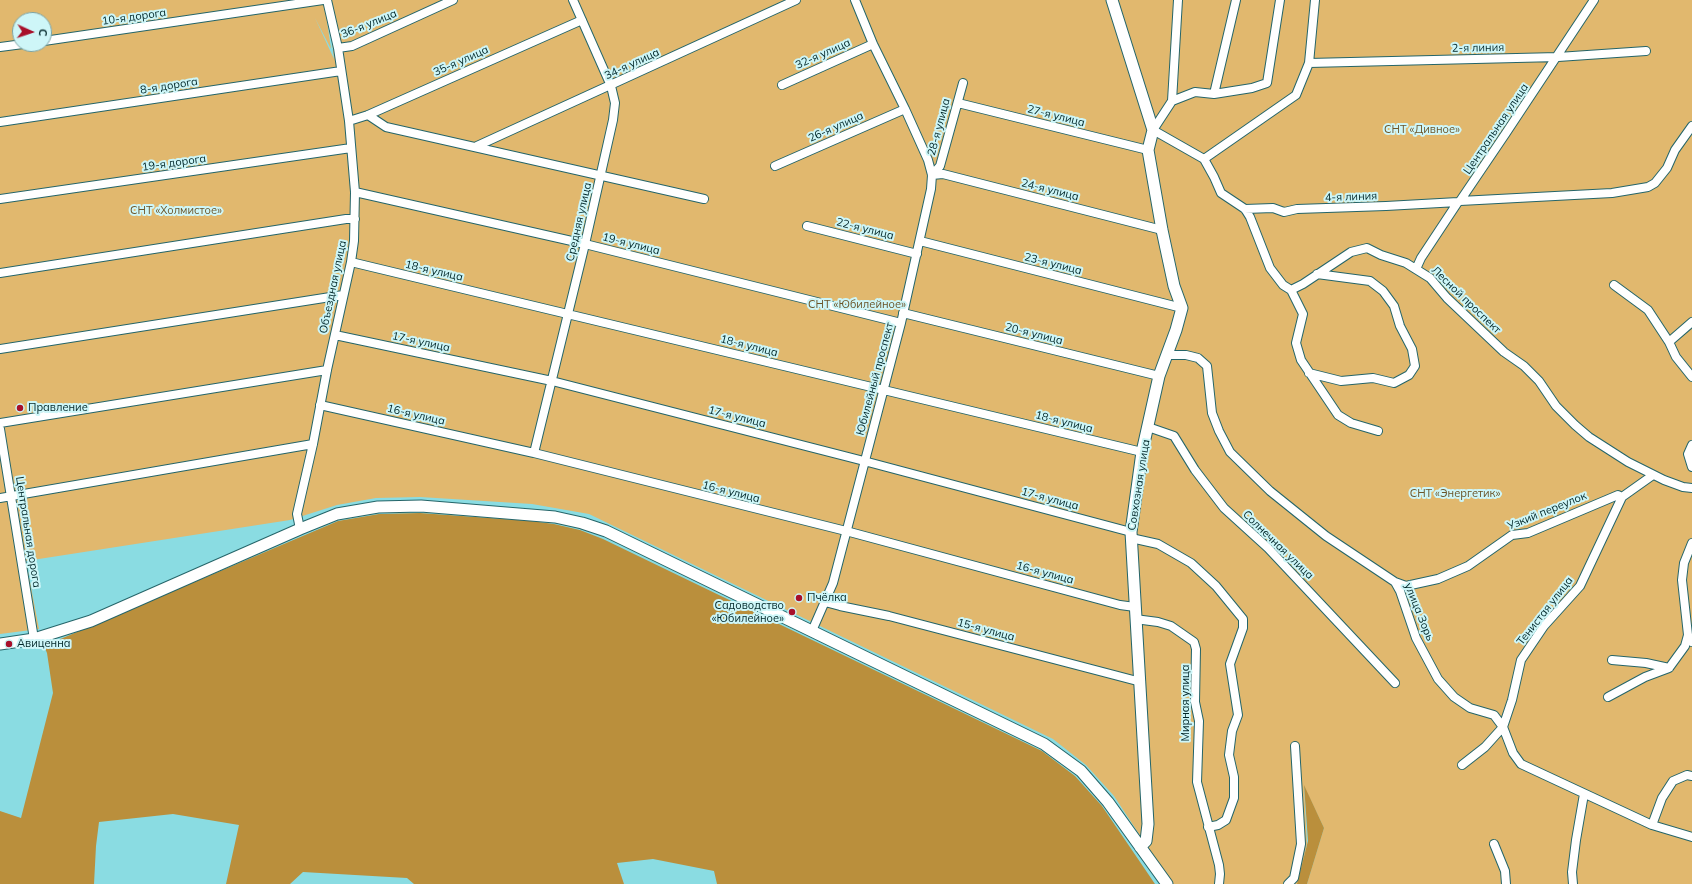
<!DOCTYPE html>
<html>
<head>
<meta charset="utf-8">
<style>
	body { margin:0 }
	#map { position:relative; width:1692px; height:884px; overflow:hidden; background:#8adce2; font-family:Mulish,sans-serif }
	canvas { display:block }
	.north { position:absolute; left:12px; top:12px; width:40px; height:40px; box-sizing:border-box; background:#cef6f8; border:1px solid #7ca3a5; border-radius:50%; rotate:93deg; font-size:11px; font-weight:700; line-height:16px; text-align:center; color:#012628 }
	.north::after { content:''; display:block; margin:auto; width:14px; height:18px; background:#a80f2a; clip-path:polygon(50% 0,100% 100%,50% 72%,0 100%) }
</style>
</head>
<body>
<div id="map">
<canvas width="1692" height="884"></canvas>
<div class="north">С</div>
</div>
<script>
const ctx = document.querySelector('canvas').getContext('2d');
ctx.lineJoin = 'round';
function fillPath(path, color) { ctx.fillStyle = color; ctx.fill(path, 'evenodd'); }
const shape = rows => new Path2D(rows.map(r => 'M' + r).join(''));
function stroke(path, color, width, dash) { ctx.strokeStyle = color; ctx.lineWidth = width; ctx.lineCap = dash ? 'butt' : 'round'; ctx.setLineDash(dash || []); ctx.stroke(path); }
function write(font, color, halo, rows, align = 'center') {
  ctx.font = font + ' Mulish,sans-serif'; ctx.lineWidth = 4; ctx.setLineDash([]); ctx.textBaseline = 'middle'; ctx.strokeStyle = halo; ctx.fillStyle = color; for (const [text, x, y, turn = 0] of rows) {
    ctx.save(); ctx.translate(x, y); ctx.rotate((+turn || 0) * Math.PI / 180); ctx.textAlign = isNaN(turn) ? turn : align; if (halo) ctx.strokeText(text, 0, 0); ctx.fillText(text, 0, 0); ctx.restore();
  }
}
fillPath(shape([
	[0,0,324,0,331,49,315,18,334,59,327,0,1692,0,1692,884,1307,884,1324,828,1304,786,1307,844,1298,884,1173,884,1158,863,1114,796,1086,765,1053,739,589,514,532,504,420,497,376,498,337,505,290,520,26,561,39,629,0,634],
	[20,20,44,20,44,44,20,44]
]), '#e1b86e');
fillPath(shape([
	[420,513,531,521,554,524,580,530,603,539,1042,751,1075,776,1102,806,1155,884,717,884,714,871,653,859,617,863,624,884,414,884,407,878,303,872,290,884,226,884,239,825,173,814,99,822,96,846,94,884,0,884,0,811,21,818,53,693,47,653,44,646,338,521,379,514],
	[1304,785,1324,828,1307,884,1297,884,1308,841]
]), '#ba8f3c');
const street = shape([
	[1280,0,1267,83,1252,88,1214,94,1195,92,1172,101,1153,130,1204,159,1214,177,1221,193,1245,209,1250,217,1270,268,1283,285,1291,290,1303,284,1351,252,1367,248,1381,255,1406,263,1430,278,1447,298,1504,352,1524,366,1539,381,1556,406,1575,425,1589,437,1628,462,1664,480,1683,487,1692,488],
	[44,41,323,0],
	[0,47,23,44],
	[338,48,352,46,453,0],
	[1309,63,1558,57,1646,51],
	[782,85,873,44],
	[1214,94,1236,0],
	[1172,101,1178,0],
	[958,103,1148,150],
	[368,115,386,127,704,199],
	[349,121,368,115,582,20],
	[0,122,341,71],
	[477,146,796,0],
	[1204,159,1296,95,1309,63,1315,0],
	[775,166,905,109],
	[932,175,943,174,1162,230],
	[932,175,940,166,963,83],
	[355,192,585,244,901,323],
	[0,199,351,148],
	[1460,201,1612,193,1648,187,1655,183,1667,168,1675,150,1692,126],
	[1245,209,1273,208,1284,212,1297,209,1386,206,1458,202],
	[807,226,917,254],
	[920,241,1182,308],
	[351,262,1142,452],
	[1416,269,1421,258,1458,202,1460,201,1506,133,1594,0],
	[0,273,346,219,355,219],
	[1614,285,1648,310,1669,342,1676,357,1692,377],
	[1291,290,1303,314,1296,343,1301,360,1338,415,1351,423,1378,431],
	[903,313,1159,376],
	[335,335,552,381,864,461,1131,532],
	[1669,342,1692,322],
	[0,349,343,295],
	[1167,355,1186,355,1198,358,1207,366,1212,413,1219,431,1230,452,1270,491,1326,536,1395,582,1400,591,1416,638,1438,679,1454,697,1470,708,1494,715,1503,727,1513,753,1521,764,1652,825,1692,837],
	[1309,373,1341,381,1373,378,1394,383,1409,375,1415,366,1412,349,1400,326,1394,306,1383,291,1370,281,1317,274],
	[320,405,534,453,846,531,1120,605,1135,607],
	[0,423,327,370],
	[1148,427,1174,436,1195,470,1224,508,1268,548,1395,683],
	[0,429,34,639],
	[1692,445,1688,454,1692,467],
	[534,453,585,244,613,120,615,103,611,86,573,0],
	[0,498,313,444],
	[300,529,297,514,313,444,327,370,351,262,354,241,355,192,349,121,338,48,327,0],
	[1131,538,1158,544,1191,563,1216,586,1243,619,1243,628,1230,664,1238,715,1232,731,1229,755,1234,777,1234,798,1226,820,1218,825,1208,827],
	[1692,543,1684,563,1682,580,1688,635,1692,642],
	[1395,582,1406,586,1438,579,1468,566,1512,535,1528,533,1618,495,1622,497],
	[825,602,840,606,889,616,1141,682],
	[1135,619,1158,622,1171,626,1194,642,1196,649,1195,702,1199,721,1197,782,1219,865,1220,874,1219,884],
	[812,631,833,583,901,323,931,189,932,175,928,160,905,109,873,44,855,0],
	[1612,660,1646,663,1669,668,1685,646,1688,635],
	[1608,697,1645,677,1669,668],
	[1462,765,1485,747,1503,727,1512,700,1521,660,1544,626,1580,586,1622,497,1653,475],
	[1652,825,1662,798,1673,781,1687,775,1692,776],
	[1494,844,1505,871,1506,884],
	[1288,884,1294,878,1301,844,1295,746],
	[1573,884,1572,872,1576,840,1584,794]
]);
const secondary = shape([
	[1112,0,1153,130,1148,150,1162,230,1174,286,1182,308,1176,330,1159,376,1142,452,1131,532,1148,824,1146,841,1140,847],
	[0,644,34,639,91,621,300,529,337,514,378,507,421,506,555,517,582,523,606,531,1044,744,1081,771,1108,802,1167,884]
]);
stroke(street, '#256569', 10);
stroke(secondary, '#256569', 13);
stroke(street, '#fff', 8);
stroke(secondary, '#fff', 11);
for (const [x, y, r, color] of [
	[20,408,4,"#a80f2a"],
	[799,598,4,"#a80f2a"],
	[792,612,4,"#a80f2a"],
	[9,644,4,"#a80f2a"]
]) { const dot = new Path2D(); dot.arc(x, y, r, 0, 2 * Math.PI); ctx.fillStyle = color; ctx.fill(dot); stroke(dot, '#cef6f8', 1.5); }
write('11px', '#012628', '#cef6f8', [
	["10-я дорога",134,17,-8],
	["36-я улица",369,24,-22],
	["2-я линия",1478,48,-1],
	["32-я улица",823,54,-24],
	["35-я улица",461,61,-24],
	["34-я улица",632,64,-25],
	["8-я дорога",169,86,-9],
	["27-я улица",1056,116,14],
	["26-я улица",836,127,-24],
	["28-я улица",939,127,-75],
	["Центральная улица",1496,129,-56],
	["19-я дорога",174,163,-8],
	["24-я улица",1050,190,14],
	["4-я линия",1351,197,-2],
	["Средняя улица",579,222,-77],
	["22-я улица",865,229,14],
	["19-я улица",631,244,14],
	["23-я улица",1053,264,14],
	["18-я улица",434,271,13],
	["Объездная улица",333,287,-78],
	["Лесной проспект",1466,300,44],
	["20-я улица",1034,334,14],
	["17-я улица",421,342,12],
	["18-я улица",749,346,14],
	["Юбилейный проспект",875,379,-75],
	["16-я улица",416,415,13],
	["17-я улица",737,417,14],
	["18-я улица",1064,422,14],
	["Совхозная улица",1139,485,-81],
	["16-я улица",731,492,14],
	["17-я улица",1050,499,15],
	["Узкий переулок",1547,511,-22],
	["Центральная дорога",28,532,81],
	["Солнечная улица",1278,545,44],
	["16-я улица",1045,573,15],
	["Тенистая улица",1545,611,-52],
	["улица Зорь",1419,612,68],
	["15-я улица",986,630,15],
	["Мирная улица",1186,703,-90]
]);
write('11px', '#6b5428', '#cef6f8', [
	["СНТ «Дивное»",1422,130],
	["СНТ «Холмистое»",176,211],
	["СНТ «Юбилейное»",857,305],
	["СНТ «Энергетик»",1455,494]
]);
write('11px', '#012628', '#cef6f8', [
	["Правление",28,408],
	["Пчёлка",807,598],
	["Садоводство",784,606,"right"],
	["«Юбилейное»",784,619,"right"],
	["Авиценна",17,644]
], 'left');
</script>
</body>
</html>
